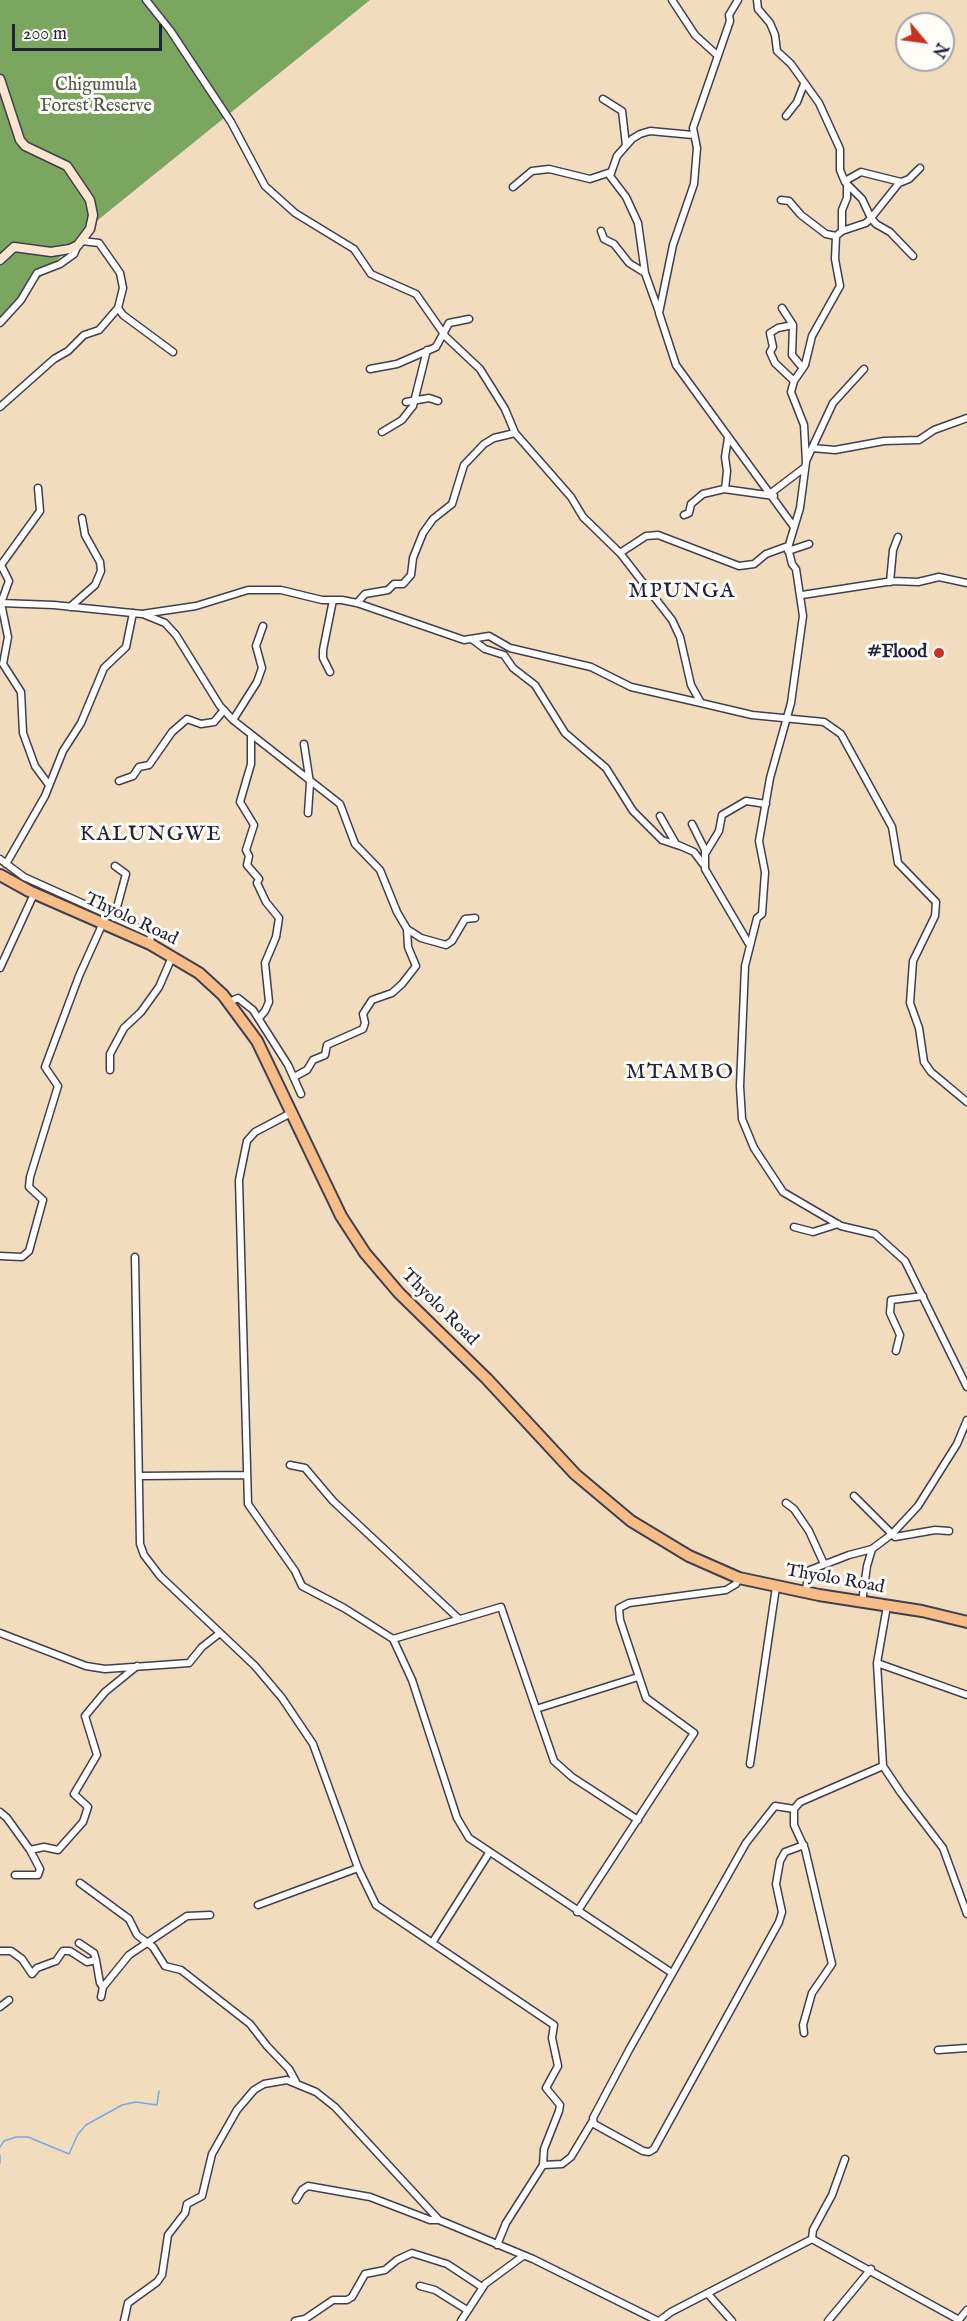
<!DOCTYPE html>
<html>
<head>
<meta charset="utf-8">
<style>
	body { margin:0 }
	#map { position:relative; width:967px; height:2321px; overflow:hidden; background:#f1ddbe; font-family:"IM FELL English",serif }
	canvas { display:block }
	.north { position:absolute; left:895px; top:12px; width:60px; height:60px; box-sizing:border-box; background:#fdfcf7; border:2px solid #a5a5ac; border-radius:50%; rotate:119deg; font-size:16px; font-weight:700; line-height:24px; text-align:center; color:#22223b }
	.north::after { content:''; display:block; margin:auto; width:21px; height:27px; background:#c8321e; clip-path:polygon(50% 0,100% 100%,50% 72%,0 100%) }
	.scale { position:absolute; left:12px; top:24px; width:150px; height:27px; box-sizing:border-box; border:3px solid #22223b; border-top:0; padding-left:8px; font-size:18px; line-height:21px; white-space:nowrap; color:#22223b; -webkit-text-stroke:4px #fdfcf7; paint-order:stroke }
</style>
</head>
<body>
<div id="map">
<canvas width="967" height="2321"></canvas>
<div class="north">N</div>
<div class="scale">200 m</div>
</div>
<script>
const ctx = document.querySelector('canvas').getContext('2d');
ctx.lineJoin = 'round';
function fillPath(path, color) { ctx.fillStyle = color; ctx.fill(path, 'evenodd'); }
const shape = rows => new Path2D(rows.map(r => 'M' + r).join(''));
function stroke(path, color, width, dash) { ctx.strokeStyle = color; ctx.lineWidth = width; ctx.lineCap = dash ? 'butt' : 'round'; ctx.setLineDash(dash || []); ctx.stroke(path); }
function write(font, color, halo, rows, align = 'center') {
  ctx.font = font + ' "IM FELL English",serif'; ctx.lineWidth = 6; ctx.setLineDash([]); ctx.textBaseline = 'middle'; ctx.strokeStyle = halo; ctx.fillStyle = color; for (const [text, x, y, turn = 0] of rows) {
    ctx.save(); ctx.translate(x, y); ctx.rotate((+turn || 0) * Math.PI / 180); ctx.textAlign = isNaN(turn) ? turn : align; if (halo) ctx.strokeText(text, 0, 0); ctx.fillText(text, 0, 0); ctx.restore();
  }
}
fillPath(shape([
	[0,0,370,0,88,228,0,319]
]), '#7aa65f');
stroke(shape([
	[0,2147,4,2141,16,2137,28,2137,69,2154,78,2134,86,2125,122,2105,136,2102,157,2105,159,2091],
	[0,2155,0,2163]
]), '#79a8e3', 1.5);
const street = shape([
	[146,0,170,30,231,122,265,186,295,213,354,249,371,274,416,294,446,337,480,369,505,409,515,433,571,497,583,517,620,553,672,620,680,637,691,685,701,703,752,715,824,722,841,734,892,827,898,863,936,902,935,916,913,961,910,1003,919,1028,924,1062,931,1072,967,1102],
	[672,0,695,35,717,55],
	[738,0,729,15,730,21,693,128,697,148,694,184,673,245,659,313,676,365,794,527],
	[757,0,758,9,770,23,775,35,777,51,791,64,819,103,840,149,840,170,845,182,862,199,871,218,866,223,842,231,836,236],
	[603,99,622,111,626,145],
	[786,116,797,102,804,84],
	[845,181,861,172,901,182],
	[513,187,532,171,549,169,590,179,611,172],
	[781,200,789,201,801,215,826,234,836,236,835,259,840,286,812,336,805,365,794,381,791,392,804,425,806,462,800,508,788,548,792,564,796,569,803,616,791,703,770,778,759,841,765,872,762,914,757,918,745,966,740,1086,742,1119,754,1148,783,1192,841,1226,875,1234,905,1261,967,1387],
	[601,231,604,239,614,244,629,263,645,273],
	[842,231,842,210,847,198,847,184],
	[82,241,99,243,120,273,123,288,118,308,123,315,173,352],
	[913,256,890,232,876,224,871,218,899,183,909,179,920,168],
	[782,308,793,325],
	[659,312,645,273,638,223,626,197,610,176,617,156,632,139,640,134,650,131,693,135],
	[0,323,21,300,37,273,60,264,74,254,78,245],
	[370,369,397,364,436,347,449,323,469,319],
	[794,381,775,363,770,352,773,347,770,333,778,328,793,325,792,355,802,367],
	[406,402,429,398,438,401],
	[0,407,54,359,68,351,84,335,99,330,118,308],
	[382,432,402,420,413,406,427,350],
	[812,448,835,450,884,441,919,440,934,430,967,418],
	[806,461,833,403,864,369],
	[38,488,40,511,1,565,9,581,1,603,8,637,3,664,21,692,23,733,35,766,49,785],
	[725,489,727,471,725,457,728,438],
	[771,493,804,468],
	[684,515,689,513,691,504,703,494,724,489,774,496],
	[788,551,809,544],
	[620,553,646,536,658,535,739,566,754,564,766,554,788,546],
	[890,582,893,550,898,537],
	[802,595,893,581,918,582,939,577,967,583],
	[0,603,54,605,142,614,196,606,248,590,281,590,322,600,342,600,357,603,464,640,489,636,510,648,591,667,631,687,701,703],
	[357,603,365,594,388,590,394,584,403,584,411,575,413,558,423,533,433,519,452,504,464,465,484,444,494,438,515,433],
	[70,607,95,585,101,571,100,562,85,535,82,518],
	[143,614,165,623,176,635,220,706,233,720,340,804,355,844,380,870,397,912,407,929,421,938,446,945,452,941,465,919,475,918],
	[473,640,485,649,504,655,513,668,535,685,565,733,606,768,633,811,662,840,680,846],
	[330,672,323,658,323,650,333,600],
	[233,720,257,682,262,668,256,646,263,626],
	[251,736,251,764,240,802,254,825,246,850,249,856,247,865,259,879,257,883,266,902,279,918,276,937,265,963,269,1002,265,1011,259,1018],
	[304,744,310,783,308,813],
	[119,781,133,776,139,767,149,765,172,732,187,719,201,724,214,722,224,710],
	[660,816,676,844,694,852,703,864],
	[692,824,705,850,705,869,749,944],
	[705,854,719,831,722,815,746,801,766,804],
	[0,859,24,877,151,934,150,944],
	[6,864,45,796,63,751,81,723,104,668,126,647,133,613],
	[114,918,126,874,115,866],
	[0,968,34,894],
	[229,1002,238,998,253,1010,288,1065,301,1094],
	[110,1070,110,1054,124,1028,141,1012,159,987,172,957],
	[294,1077,307,1070,313,1060,325,1055,327,1045,363,1029,365,1023,363,1014,372,1000,392,993,402,984,416,966,408,947,407,929],
	[291,1113,255,1132,247,1141,239,1180,248,1504,295,1571,302,1586,344,1608,393,1639,412,1680,457,1818,469,1838,672,1973],
	[794,1227,813,1232,838,1224],
	[0,1256,22,1257,29,1251,43,1200,29,1187,30,1177,58,1086,45,1067,79,976,102,925],
	[135,1257,140,1544,144,1555,160,1576,255,1666,282,1698,313,1744,358,1868,376,1905,554,2025,552,2038,558,2066,546,2088,560,2105,559,2111,544,2149,543,2165,506,2223,497,2245],
	[896,1351,900,1335,890,1313,891,1300,923,1296],
	[290,1465,305,1468,333,1501,459,1619],
	[140,1476,246,1475],
	[854,1496,895,1537,935,1530,949,1531],
	[786,1503,794,1509,809,1531,824,1564],
	[805,1593,810,1570,849,1555,872,1549],
	[862,1602,867,1566,872,1549,892,1534,918,1506,957,1444,967,1420],
	[887,1606,877,1663,883,1766,901,1793,943,1848,967,1914],
	[0,1633,86,1666,105,1669,189,1663,202,1647,220,1633],
	[393,1639,501,1607,554,1761,572,1777,638,1820],
	[877,1663,967,1695],
	[536,1709,638,1677],
	[750,1764,776,1587],
	[794,1809,775,1806,746,1843,629,2050,593,2118,594,2124,643,2151,649,2152,654,2149,779,1922,782,1912,776,1884,780,1861,785,1852,804,1845],
	[0,1812,7,1818,30,1850],
	[15,1875,38,1875,40,1869,30,1850,44,1847,58,1850,83,1822,88,1807,74,1794,97,1755,85,1716,105,1692,137,1666],
	[80,1883,129,1919,137,1935,153,1947,165,1966,181,1970,250,2024,267,2046,289,2069,296,2082],
	[258,1905,358,1868],
	[577,1912,694,1733,646,1698,620,1620,619,1608,629,1603,726,1590,736,1584,739,1578],
	[79,1943,94,1953,96,1960],
	[432,1943,489,1853],
	[0,1951,11,1951,22,1959,32,1974,37,1968,56,1961,63,1951,70,1951,87,1962,96,1960,100,1983,103,1987],
	[101,1997,103,1987,129,1955,187,1916,210,1915],
	[0,2007,9,2000],
	[804,2033,803,2025,812,1993,832,1964,805,1849,794,1825,794,1809,800,1802,883,1766],
	[938,2050,967,2048],
	[543,2165,562,2164,571,2157,592,2122],
	[296,2200,302,2190,308,2186,370,2197,430,2220,439,2220],
	[812,2239,959,2320],
	[812,2239,813,2230,832,2195,845,2159],
	[420,2286,435,2290,467,2310],
	[708,2294,732,2321],
	[124,2321,128,2303,157,2282,162,2275,168,2235,185,2213,187,2204,202,2196,212,2154,237,2110,254,2090,264,2084,287,2080,316,2092,335,2107,439,2220,533,2259,658,2321],
	[295,2321,305,2319,333,2300,347,2300,352,2297,365,2274,385,2270,397,2260,412,2253,447,2264,482,2287],
	[461,2321,485,2284,523,2256],
	[659,2321,671,2312,812,2239],
	[828,2321,871,2269],
	[958,2321,967,2310]
]);
const secondary = shape([
	[0,79,20,140,25,146,67,166,90,200,93,215,90,229,78,245,70,249,51,252,14,247,0,260]
]);
const highway = shape([
	[0,875,29,891,150,944,199,973,223,995,257,1041,341,1216,365,1253,399,1293,487,1379,575,1474,631,1521,689,1556,739,1578,819,1595,922,1611,967,1622]
]);
stroke(street, '#413e4f', 9);
stroke(secondary, '#413e4f', 11);
stroke(highway, '#413e4f', 14);
stroke(street, '#fff', 6);
stroke(secondary, '#fce5cf', 8);
stroke(highway, '#f7bd88', 10);
for (const [x, y, r, color] of [
	[939,653,6,"#c8321e"]
]) { const dot = new Path2D(); dot.arc(x, y, r, 0, 2 * Math.PI); ctx.fillStyle = color; ctx.fill(dot); stroke(dot, '#fdfcf7', 2); }
write('18px', '#4c594c', '#fdfcf7', [
	["Chigumula",96,86],
	["Forest Reserve",96,107]
]);
write('bold 18px', '#22223b', '#fdfcf7', [
	["#Flood",927,653]
], 'right');
write('18px', '#22223b', '#fdfcf7', [
	["Thyolo Road",131,920,25],
	["Thyolo Road",439,1308,45],
	["Thyolo Road",835,1580,10]
]);
ctx.letterSpacing = '1.5px';
write('21px', '#22223b', '#fdfcf7', [
	["MPUNGA",682,593],
	["KALUNGWE",151,836],
	["MTAMBO",680,1074]
]);
ctx.letterSpacing = '0px';
</script>
</body>
</html>
